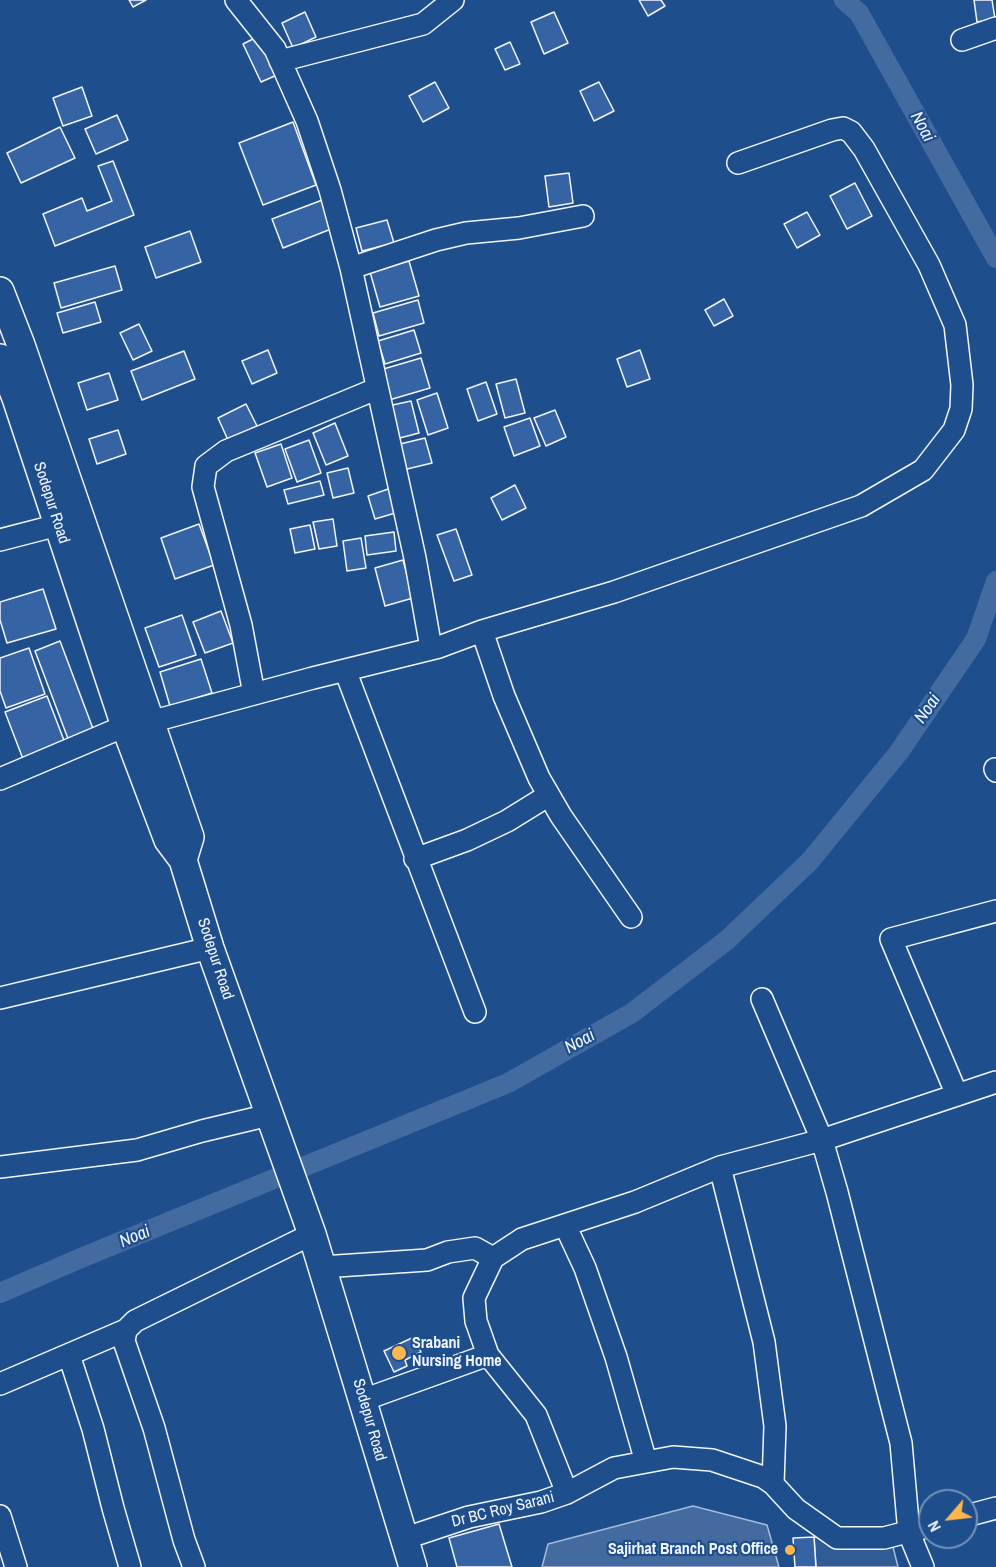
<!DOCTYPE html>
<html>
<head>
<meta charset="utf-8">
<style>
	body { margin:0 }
	#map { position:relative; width:996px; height:1567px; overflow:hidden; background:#1f4e8c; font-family:"Archivo Narrow",sans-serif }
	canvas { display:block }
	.north { position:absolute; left:918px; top:1489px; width:60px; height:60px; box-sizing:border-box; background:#1f4e8c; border:2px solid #7391ba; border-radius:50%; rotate:242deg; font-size:16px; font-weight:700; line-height:24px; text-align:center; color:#f2f6ff }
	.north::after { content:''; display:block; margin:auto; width:21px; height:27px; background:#ffb74d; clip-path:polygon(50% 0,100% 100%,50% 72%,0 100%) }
</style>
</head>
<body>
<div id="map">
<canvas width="996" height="1567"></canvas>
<div class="north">N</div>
</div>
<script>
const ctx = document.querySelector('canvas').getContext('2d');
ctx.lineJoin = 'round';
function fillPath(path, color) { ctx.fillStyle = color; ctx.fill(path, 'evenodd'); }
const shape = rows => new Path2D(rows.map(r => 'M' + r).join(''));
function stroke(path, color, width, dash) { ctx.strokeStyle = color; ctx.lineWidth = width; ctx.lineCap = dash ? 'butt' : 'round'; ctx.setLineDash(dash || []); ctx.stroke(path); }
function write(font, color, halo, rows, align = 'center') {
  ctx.font = font + ' "Archivo Narrow",sans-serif'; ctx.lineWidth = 4.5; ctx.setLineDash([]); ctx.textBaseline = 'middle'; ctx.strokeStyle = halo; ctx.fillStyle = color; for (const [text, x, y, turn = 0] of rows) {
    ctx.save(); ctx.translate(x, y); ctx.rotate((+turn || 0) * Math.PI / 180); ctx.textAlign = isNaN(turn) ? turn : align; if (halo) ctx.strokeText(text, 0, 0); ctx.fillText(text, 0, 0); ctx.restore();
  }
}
const built = shape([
	[814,1537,835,1539,891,1539,898,1567,816,1567,814,1537]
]);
fillPath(built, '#305b95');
stroke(built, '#a8bbd7', 1.5);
const water = shape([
	[693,1506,767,1525,779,1567,542,1567,548,1544,693,1506]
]);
fillPath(water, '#446ba0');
stroke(water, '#a8bbd7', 1.5);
stroke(shape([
	[844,0,859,13,996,258],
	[0,1293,81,1258,508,1083,632,1013,727,940,810,861,899,752,976,639,996,581]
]), '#446ba0', 20);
const building = shape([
	[129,0,146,0,133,7,129,0],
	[639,0,661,0,665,6,648,16,639,0],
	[974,0,992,0,995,19,977,22,974,0],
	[305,12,316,37,293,48,282,23,305,12],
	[554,12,568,43,544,54,531,22,554,12],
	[259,36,277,75,261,82,243,44,259,36],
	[510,42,520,64,505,70,495,49,510,42],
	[435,82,449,108,423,122,409,96,435,82],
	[599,82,614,111,594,121,580,91,599,82],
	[82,87,92,116,63,126,53,98,82,87],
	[117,115,128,140,96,154,85,129,117,115],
	[293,122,316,185,263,205,239,143,293,122],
	[60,127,75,158,21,183,7,153,60,127],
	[113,161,134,215,55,246,43,214,82,198,87,211,112,201,98,166,113,161],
	[569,173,573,203,549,207,545,176,569,173],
	[855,183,872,216,847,229,830,196,855,183],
	[325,199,336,227,283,248,272,219,325,199],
	[807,212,820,235,797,248,784,224,807,212],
	[387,220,394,243,362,251,356,228,387,220],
	[190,231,201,262,156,278,145,247,190,231],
	[409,261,419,296,380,307,370,272,409,261],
	[115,266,122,290,61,308,54,283,115,266],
	[724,299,733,316,714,326,705,310,724,299],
	[418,300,424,323,379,336,373,313,418,300],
	[95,302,101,322,63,333,57,313,95,302],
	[139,324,152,351,133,360,120,333,139,324],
	[414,330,421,353,385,364,378,341,414,330],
	[268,350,277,373,252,384,242,361,268,350],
	[640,350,650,379,627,387,617,359,640,350],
	[184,351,195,379,142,400,131,371,184,351],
	[421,358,430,388,389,400,380,370,421,358],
	[109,373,118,400,87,410,78,383,109,373],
	[516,379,525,413,505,418,496,384,516,379],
	[486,382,497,414,478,421,467,389,486,382],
	[437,393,448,428,428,435,417,400,437,393],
	[411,401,419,433,396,439,388,406,411,401],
	[246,404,257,426,228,440,218,418,246,404],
	[555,410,566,437,546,446,534,418,555,410],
	[530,418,540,446,514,456,504,427,530,418],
	[335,423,348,456,326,465,313,433,335,423],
	[118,430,126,454,97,464,89,439,118,430],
	[425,438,432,463,403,470,396,445,425,438],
	[309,440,321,473,297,482,285,449,309,440],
	[281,444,292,478,267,487,255,453,281,444],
	[348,468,354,493,333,498,327,473,348,468],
	[320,481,324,495,288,504,284,490,320,481],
	[515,485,526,508,502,520,491,498,515,485],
	[394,487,402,511,375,519,368,496,394,487],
	[333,519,337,546,319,549,313,522,333,519],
	[199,524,214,565,175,579,161,538,199,524],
	[310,525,315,549,295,553,290,529,310,525],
	[456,529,472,575,454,581,437,535,456,529],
	[394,532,396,551,367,555,365,536,394,532],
	[361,538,366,568,347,571,343,541,361,538],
	[403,560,413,598,385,606,375,568,403,560],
	[43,589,56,629,7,643,0,620,0,602,43,589],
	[221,611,233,643,205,653,193,622,221,611],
	[182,615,196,655,159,667,145,628,182,615],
	[60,641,95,734,70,744,35,651,60,641],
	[29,648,45,694,6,708,0,691,0,658,29,648],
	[201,659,212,693,170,706,160,672,201,659],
	[47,696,65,743,23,759,5,712,47,696],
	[414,1337,421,1352,405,1360,407,1366,394,1372,384,1351,414,1337],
	[499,1524,512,1567,457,1567,449,1538,499,1524],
	[814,1537,816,1567,795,1567,793,1538,814,1537]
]);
fillPath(building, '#3563a3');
stroke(building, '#f2f6ff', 1.5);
const minor = shape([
	[236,0,275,49,307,121,330,190,351,268,415,558,431,648],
	[962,40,996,28],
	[280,61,423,24,453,0],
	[351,268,436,240,466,233,519,228,583,216],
	[0,540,58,525],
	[482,631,504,696,539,778,561,816,631,917],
	[345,670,475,1012],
	[254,694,241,625,203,487,206,466,226,451,376,389],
	[995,769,996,771],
	[0,779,125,726,150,722,313,678,439,647,482,631,614,592,861,506,923,470,954,430,961,409,962,385,955,325,929,265,864,149,851,132,843,128,832,130,738,163],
	[415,859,467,840,507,821,549,795],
	[0,998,210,948],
	[762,999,822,1140,837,1192,901,1443,909,1533,923,1567],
	[957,1095,891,939,996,911],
	[0,1167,137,1150,202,1131,269,1115],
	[720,1167,822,1140,996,1082],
	[565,1225,585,1268,616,1357,646,1462],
	[322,1267,427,1260,448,1252,475,1248,493,1258],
	[69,1355,93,1429,113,1508,130,1567],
	[488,1355,476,1321,474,1298,493,1258,522,1239,635,1202,720,1167,764,1342,775,1426,773,1484],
	[0,1384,126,1330],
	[363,1400,488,1355,536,1415,567,1493],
	[0,1516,16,1567],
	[966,1516,996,1508],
	[403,1539,469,1517,541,1502,567,1493,614,1468,673,1457,712,1460,763,1477,773,1484,796,1509,837,1538,884,1538,930,1526],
	[194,1567,184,1540,154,1428,124,1341,126,1330,135,1321,312,1234]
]);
const major = shape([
	[0,291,21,345,190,837,183,860],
	[0,358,16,398,125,726,168,840,183,860,210,948,312,1234,413,1567]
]);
stroke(minor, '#f2f6ff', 24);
stroke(major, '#f2f6ff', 30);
stroke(minor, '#1f4e8c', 21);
stroke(major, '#1f4e8c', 27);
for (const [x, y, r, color] of [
	[399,1353,8,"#ffb74d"],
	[790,1550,6,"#ffb74d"]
]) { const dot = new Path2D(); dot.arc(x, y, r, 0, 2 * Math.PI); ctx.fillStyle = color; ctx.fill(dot); stroke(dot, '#1f4e8c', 2); }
write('16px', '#f2f6ff', '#1f4e8c', [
	["Sodepur Road",51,503,72],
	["Sodepur Road",215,959,72],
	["Sodepur Road",369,1420,74],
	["Dr BC Roy Sarani",503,1510,-14]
]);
write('bold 16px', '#f2f6ff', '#1f4e8c', [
	["Srabani",412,1344],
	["Nursing Home",412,1362],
	["Sajirhat Branch Post Office",778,1550,"right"]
], 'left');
write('italic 18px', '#f2f6ff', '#1f4e8c', [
	["Noai",922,127,61],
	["Noai",928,709,-55],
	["Noai",580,1042,-29],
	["Noai",135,1237,-23]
]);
</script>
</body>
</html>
